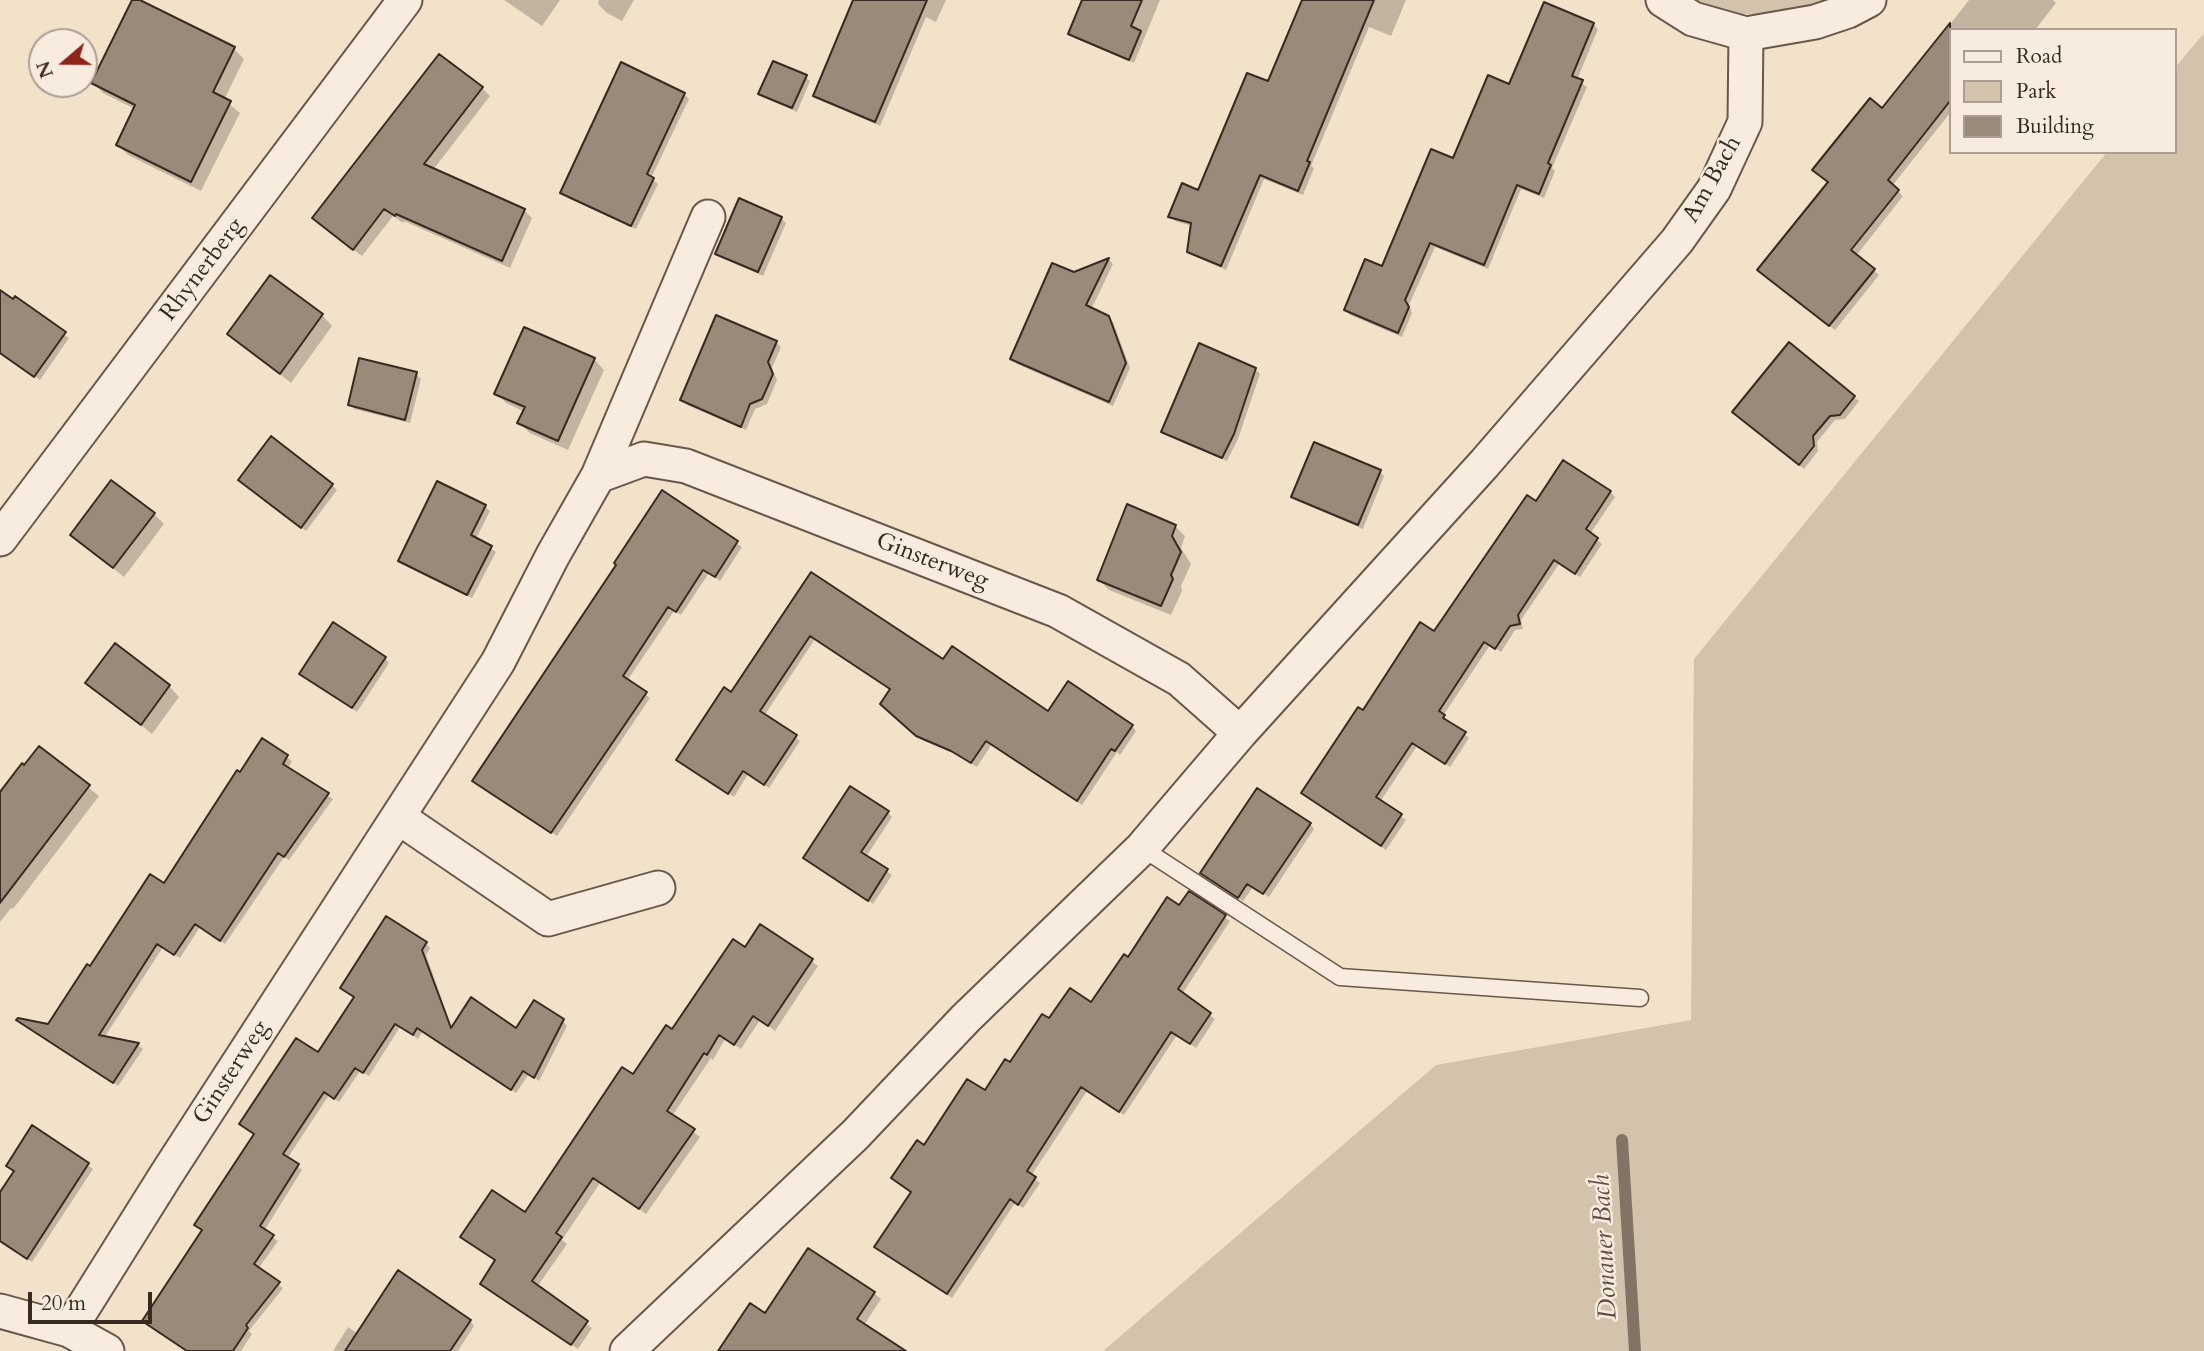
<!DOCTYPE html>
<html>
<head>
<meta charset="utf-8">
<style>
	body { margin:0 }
	#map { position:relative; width:2204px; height:1351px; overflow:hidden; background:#f3e2ca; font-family:Cardo,serif }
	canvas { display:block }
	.legend { position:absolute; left:1949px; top:28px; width:228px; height:126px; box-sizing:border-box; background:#f7ecdd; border:2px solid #ab9e92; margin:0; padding:9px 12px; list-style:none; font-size:21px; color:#392a21 }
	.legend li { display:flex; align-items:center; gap:14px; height:35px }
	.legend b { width:35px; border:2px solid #ab9e92 }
	.north { position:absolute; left:28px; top:28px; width:70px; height:70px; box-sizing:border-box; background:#f7ecdd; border:2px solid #ab9e92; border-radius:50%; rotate:250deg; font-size:19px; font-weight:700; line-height:28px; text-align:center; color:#392a21 }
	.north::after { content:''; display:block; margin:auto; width:24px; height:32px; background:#8f2418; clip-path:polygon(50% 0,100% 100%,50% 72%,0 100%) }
	.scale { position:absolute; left:28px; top:1292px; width:124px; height:32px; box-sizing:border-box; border:4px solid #392a21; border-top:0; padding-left:9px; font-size:21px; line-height:24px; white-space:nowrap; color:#392a21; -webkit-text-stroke:5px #f7ecdd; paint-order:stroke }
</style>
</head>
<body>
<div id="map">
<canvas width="2204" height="1351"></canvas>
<ul class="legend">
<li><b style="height:9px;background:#f7ecdd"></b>Road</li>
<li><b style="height:19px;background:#d3c3ad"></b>Park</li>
<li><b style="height:19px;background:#9a8a79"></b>Building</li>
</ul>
<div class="north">N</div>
<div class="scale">20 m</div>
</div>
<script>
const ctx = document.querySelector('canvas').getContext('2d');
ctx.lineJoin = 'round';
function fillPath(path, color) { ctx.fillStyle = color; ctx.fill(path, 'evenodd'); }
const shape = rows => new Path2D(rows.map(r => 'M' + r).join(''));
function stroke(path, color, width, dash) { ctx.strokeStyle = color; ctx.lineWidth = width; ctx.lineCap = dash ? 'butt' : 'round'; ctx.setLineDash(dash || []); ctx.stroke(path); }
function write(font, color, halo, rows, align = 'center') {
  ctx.font = font + ' Cardo,serif'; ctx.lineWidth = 5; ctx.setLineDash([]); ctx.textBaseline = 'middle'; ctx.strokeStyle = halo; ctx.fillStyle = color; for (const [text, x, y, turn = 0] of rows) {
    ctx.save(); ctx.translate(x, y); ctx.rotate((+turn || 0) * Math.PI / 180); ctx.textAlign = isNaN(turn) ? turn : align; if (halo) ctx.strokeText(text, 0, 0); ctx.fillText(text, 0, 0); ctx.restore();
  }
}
fillPath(shape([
	[1696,0,1828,0,1809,7,1773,14,1734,14],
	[2204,33,2204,1351,1103,1351,1436,1065,1691,1020,1694,659,2107,152,2174,152,2174,69]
]), '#d3c3ad');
fillPath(shape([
	[134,0,234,49,244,59,224,100,240,113,201,191,128,155,118,145,135,109,103,93,93,83],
	[504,0,560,0,542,26],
	[599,0,634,0,622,21,607,13,598,4],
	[860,0,946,0,936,22,926,17,880,126,820,100,815,96],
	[1084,0,1160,0,1134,63,1074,38,1070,34],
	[1330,0,1406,0,1391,36,1369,27,1311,166,1314,168,1303,195,1264,179,1226,270,1194,256,1189,251,1192,226,1175,221,1170,217,1199,192,1269,84],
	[1969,0,2053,0,2056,3,2035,30,1950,30,1950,113,1892,186,1903,196,1856,256,1879,275,1835,330,1765,275,1883,110],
	[1593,24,1598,29,1577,80,1587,87,1552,168,1555,171,1544,198,1521,189,1488,269,1435,247,1409,305,1412,313,1402,337,1350,315,1346,310,1383,268,1454,161,1510,87],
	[622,65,684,94,689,99,651,178,658,184,636,229,566,197,562,192],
	[806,77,810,81,797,112,765,98,761,93],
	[482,88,490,96,433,170,524,210,532,218,510,268,404,221,403,223,393,216,362,256,322,226],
	[781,218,786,223,763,276,722,258,717,254],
	[1109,260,1113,264,1091,310,1107,317,1113,322,1130,368,1113,406,1017,364,1012,359,1074,274],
	[0,292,69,338,40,380,0,352],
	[322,315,332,326,291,383,229,334],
	[776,342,781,347,772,368,777,380,767,404,755,409,746,430,687,405,682,400],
	[594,359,604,370,568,450,530,433,519,423,525,412,506,403,496,393],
	[1255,369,1260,374,1238,439,1227,461,1168,436,1164,432],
	[416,374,421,379,410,423,354,409,350,404],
	[1854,397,1859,401,1845,419,1835,420,1817,442,1818,451,1804,469,1739,416],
	[1380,472,1384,476,1363,529,1298,501,1293,496],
	[438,483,485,507,490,511,476,539,496,552,472,598,405,565,401,560],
	[245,485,332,485,337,490,306,531],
	[662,492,742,547,720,581,709,573,681,615,674,611,627,681,650,698,557,836,479,786],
	[1610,492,1615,497,1590,534,1602,544,1580,577,1559,564,1521,620,1523,629,1515,630,1501,652,1490,645,1443,716,1469,738,1450,767,1417,746,1380,802,1406,820,1386,850,1303,793,1364,713,1434,633,1536,504],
	[154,514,164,524,124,577,72,535],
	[1175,526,1185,536,1181,548,1191,564,1181,586,1182,591,1171,615,1109,590,1099,580],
	[811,575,943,661,1048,714,1132,726,1136,731,1120,755,1117,752,1082,805,992,744,977,767,958,755,922,740,882,704,891,690,815,639,764,716,800,741,769,788,748,774,734,797,683,764],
	[385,658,389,663,357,712,306,678],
	[87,683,169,686,179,697,152,734],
	[263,741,292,761,288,769,333,799,289,860,284,857,225,944,200,927,180,958,163,947,104,1038,138,1045,143,1049,118,1086,23,1025,48,1026,90,969,164,885],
	[39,749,99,796,13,909,11,908,0,922,0,801],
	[888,813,892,817,866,857,892,875,873,904,805,858],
	[1310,824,1314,829,1269,897,1253,887,1243,901,1202,873],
	[1189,893,1230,921,1182,994,1215,1019,1196,1048,1177,1035,1124,1115,1087,1091,1031,1176,1040,1183,1023,1208,1015,1203,952,1298,880,1251,876,1247,913,1193,925,1147,985,1093,1050,1021,1092,1004,1128,959,1180,907],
	[761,926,818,966,775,1031,760,1020,741,1049,725,1039,713,1060,711,1058,672,1116,700,1137,646,1214,600,1183,562,1240,567,1244,537,1287,592,1328,578,1349,488,1290,482,1284,497,1262,463,1237,525,1215,634,1076,745,949],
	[426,944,430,948,426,955,452,1028,517,1030,563,1021,567,1026,539,1081,529,1074,516,1093,423,1031,418,1039,400,1027,369,1076,360,1071,339,1102,329,1095,287,1159,302,1170,264,1231,278,1241,258,1269,283,1288,249,1331,252,1334,241,1351,185,1351,144,1321,203,1231,196,1224,255,1135,246,1128,318,1055,355,998,342,988],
	[33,1128,93,1169,32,1262,0,1241,0,1195,15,1172,13,1170],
	[874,1293,881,1299,864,1325,887,1351,720,1351,766,1315],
	[470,1321,474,1326,458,1351,333,1351,348,1327,358,1334]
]), '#0003');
stroke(shape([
	[1622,1140,1635,1351]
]), '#837364', 12);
const building = shape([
	[132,0,140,0,235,47,213,92,231,101,191,182,116,145,135,105,91,83,132,0],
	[853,0,927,0,875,122,813,96,853,0],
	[1082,0,1142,0,1131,26,1141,31,1129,60,1068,34,1082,0],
	[1302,0,1374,0,1307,161,1310,162,1298,191,1260,175,1221,266,1187,252,1191,223,1168,217,1182,183,1198,190,1247,73,1268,81,1302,0],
	[1544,2,1594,23,1572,76,1583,80,1548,163,1551,165,1539,194,1517,185,1484,265,1430,243,1405,300,1409,307,1398,333,1344,310,1365,259,1382,266,1431,149,1453,158,1488,75,1509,84,1544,2],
	[1950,23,1950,101,1888,180,1899,190,1851,250,1875,269,1829,326,1757,270,1828,182,1812,170,1870,98,1882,108,1950,23],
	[439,54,483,87,424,164,525,209,502,261,396,214,395,216,384,209,353,250,312,218,439,54],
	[773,61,807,75,792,108,758,94,773,61],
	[621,62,685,93,647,174,654,178,631,226,560,193,621,62],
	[739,198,782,217,758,272,715,254,739,198],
	[1109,258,1086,305,1109,316,1126,363,1109,402,1010,359,1052,263,1074,272,1109,258],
	[270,275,323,314,280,374,227,334,270,275],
	[0,290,13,299,15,296,66,332,34,377,0,353,0,290],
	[716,315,777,341,768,362,773,374,762,399,750,404,741,427,680,400,716,315],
	[524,327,595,358,558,441,517,423,525,407,494,394,524,327],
	[1789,342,1855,396,1840,415,1830,416,1813,436,1814,446,1799,465,1732,412,1789,342],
	[1199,343,1256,368,1234,434,1222,458,1161,432,1199,343],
	[359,358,417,372,405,420,348,405,359,358],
	[271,436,333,484,301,528,238,480,271,436],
	[1314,442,1381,470,1358,525,1291,497,1314,442],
	[1563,460,1611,491,1586,529,1598,538,1575,574,1554,560,1518,615,1520,624,1510,626,1495,649,1484,642,1439,711,1445,715,1443,718,1466,732,1445,764,1412,743,1376,797,1402,814,1381,846,1301,793,1358,707,1363,710,1420,622,1434,631,1527,495,1536,501,1563,460],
	[111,480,155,513,113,568,70,535,111,480],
	[437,481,486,505,471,535,492,546,467,595,398,561,437,481],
	[662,490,738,541,715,577,703,570,676,612,668,607,623,676,647,692,551,833,472,781,616,565,614,563,662,490],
	[1127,504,1176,525,1172,536,1181,552,1171,575,1173,579,1161,606,1097,580,1127,504],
	[811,572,943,659,952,646,1048,711,1068,681,1133,725,1115,751,1111,749,1077,801,986,741,971,763,951,751,916,736,880,704,890,689,810,636,760,711,797,735,764,785,743,771,728,794,676,760,724,687,731,692,811,572],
	[333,622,386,657,352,708,299,674,333,622],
	[115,643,170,685,141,725,85,683,115,643],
	[262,738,288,755,283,764,329,793,284,857,278,853,220,941,195,924,174,955,157,944,99,1035,139,1043,113,1083,16,1020,18,1018,48,1024,87,964,90,966,150,874,164,883,237,770,240,772,262,738],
	[39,746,90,785,0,903,0,792,22,763,24,765,39,746],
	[850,786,889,811,861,852,888,869,868,901,803,858,850,786],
	[1257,788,1311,823,1263,894,1247,884,1238,898,1200,873,1257,788],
	[1189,891,1226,915,1178,989,1211,1013,1190,1044,1171,1032,1119,1112,1081,1087,1027,1171,1036,1177,1018,1205,1010,1199,947,1294,874,1247,911,1192,891,1178,917,1140,924,1145,967,1079,985,1090,1005,1059,1010,1062,1042,1014,1049,1018,1070,988,1091,1002,1124,954,1128,957,1167,897,1179,905,1189,891],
	[386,916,427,942,422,950,451,1028,471,997,516,1028,534,1000,564,1019,534,1078,523,1071,511,1090,417,1028,413,1035,395,1024,363,1073,355,1068,334,1099,324,1092,283,1154,299,1164,260,1226,274,1235,254,1264,280,1282,246,1325,248,1328,233,1351,187,1351,142,1321,202,1230,194,1225,254,1134,239,1124,296,1038,318,1052,354,997,340,988,386,916],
	[760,924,813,959,768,1026,753,1016,734,1045,719,1035,707,1055,704,1053,667,1111,695,1129,639,1209,593,1178,556,1233,562,1237,532,1281,588,1321,571,1345,480,1284,495,1260,460,1237,492,1190,525,1212,622,1067,633,1074,666,1025,672,1029,733,939,745,947,760,924],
	[32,1125,89,1163,27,1259,0,1241,0,1192,14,1171,6,1166,32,1125],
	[808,1248,875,1292,857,1319,906,1351,718,1351,750,1303,765,1313,808,1248],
	[398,1270,471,1320,450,1351,345,1351,398,1270]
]);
fillPath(building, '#9a8a79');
stroke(building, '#392a21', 2);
const lane = shape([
	[1142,848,1340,977,1640,998]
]);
const street = shape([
	[1663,0,1693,19,1746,34,1815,22,1848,11,1869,0],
	[598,476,708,217],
	[0,539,405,0],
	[398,817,548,919,658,888],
	[0,1311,69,1330],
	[107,1351,69,1330,166,1175,498,662,553,555,598,476,644,459,686,466,1058,611,1179,679,1240,733],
	[627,1351,855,1135,966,1018,1142,848,1240,733,1484,464,1677,241,1714,189,1745,122,1746,34]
]);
stroke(lane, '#68584b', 19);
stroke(street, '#68584b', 37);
stroke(lane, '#f7ecdd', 16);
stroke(street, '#f7ecdd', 33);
write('24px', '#392a21', '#f7ecdd', [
	["Am Bach",1713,180,-61],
	["Rhynerberg",203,270,-53],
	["Ginsterweg",932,562,21],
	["Ginsterweg",232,1073,-57]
]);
write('italic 26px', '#5e4e43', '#f7ecdd', [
	["Donauer Bach",1606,1247,-93]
]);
</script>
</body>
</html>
